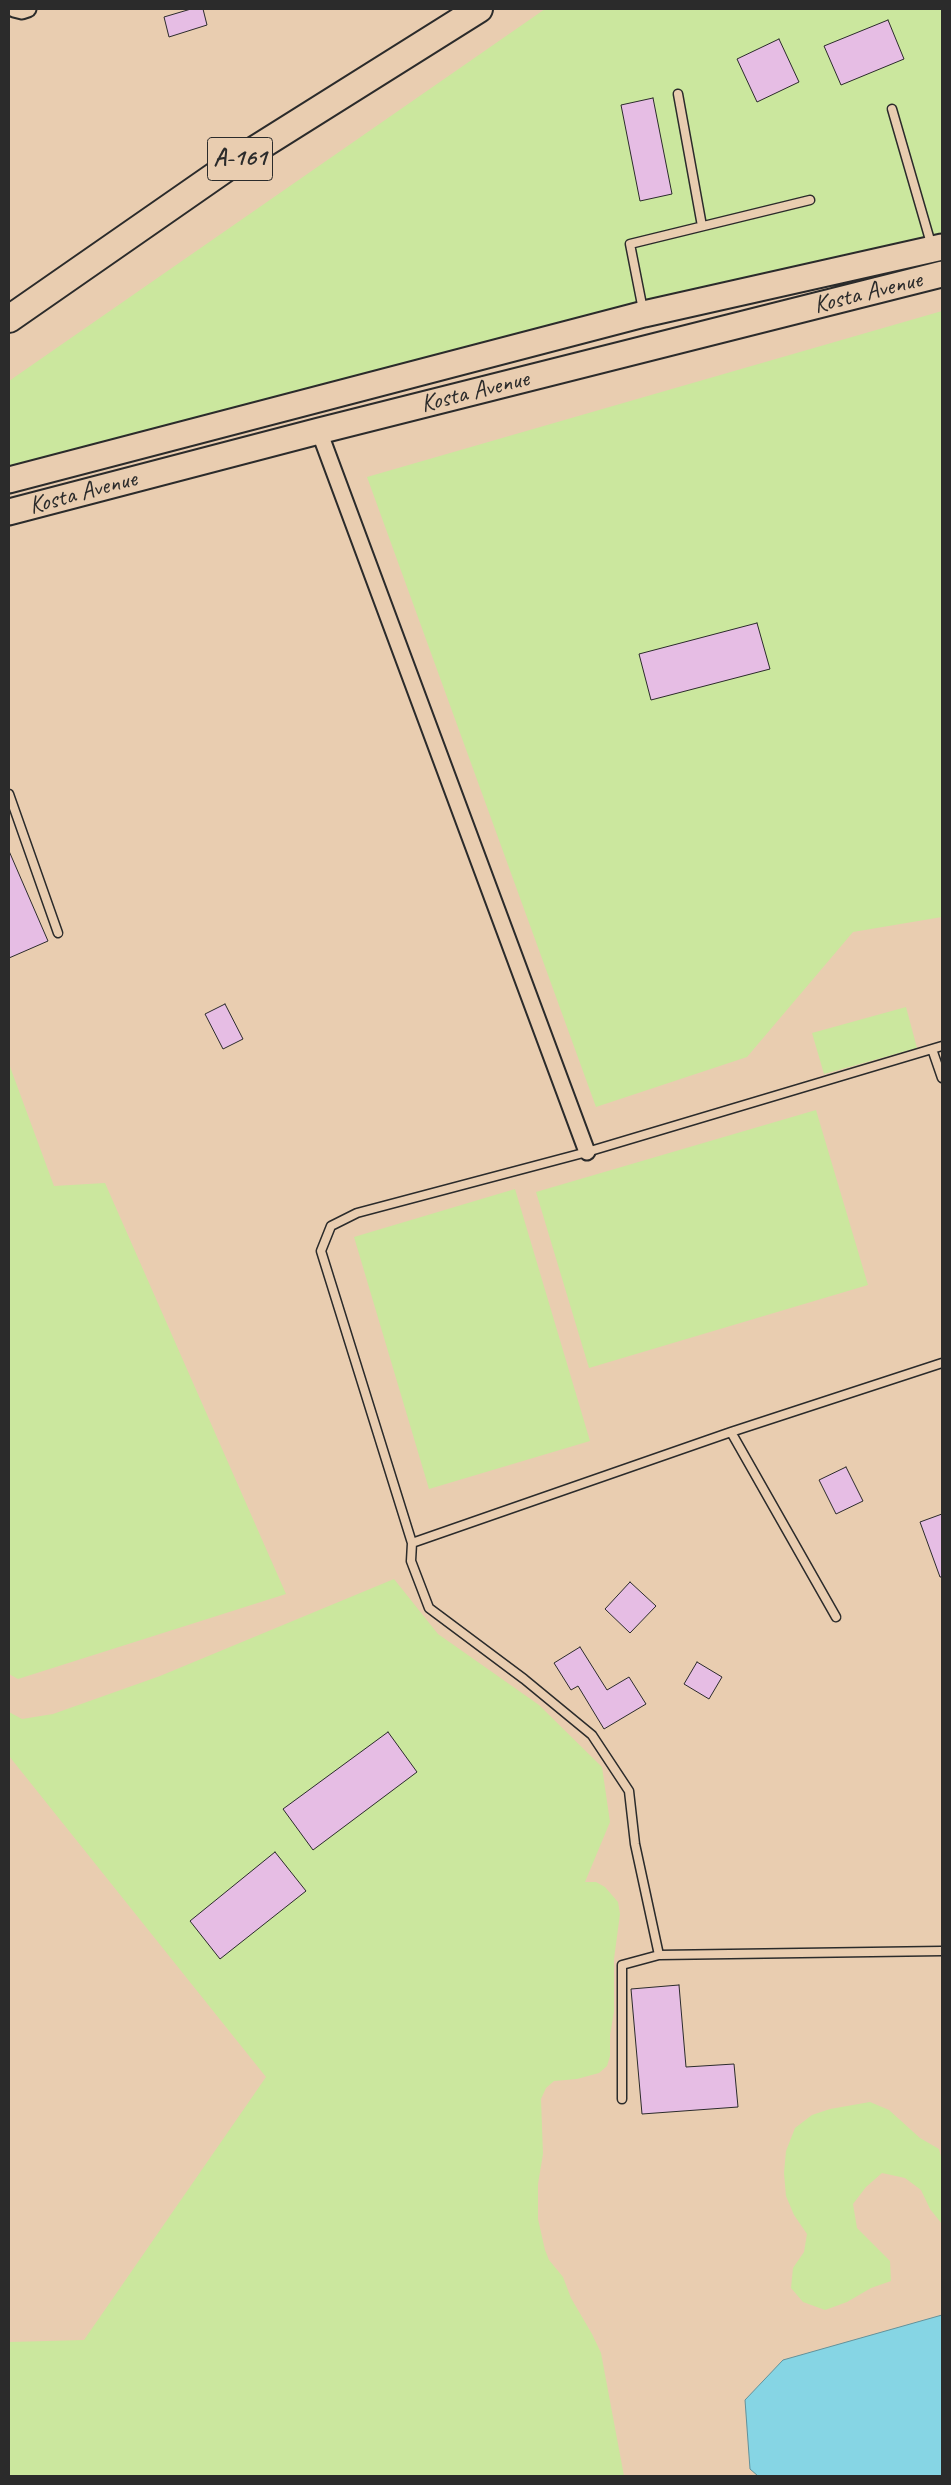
<!DOCTYPE html>
<html>
<head>
<meta charset="utf-8">
<style>
	body { margin:0 }
	#map { position:relative; width:951px; height:2485px; overflow:hidden; background:#e9cdb0; font-family:Caveat,sans-serif }
	canvas { display:block }
	.frame { position:absolute; inset:0; border:10px solid #2b2b2b; pointer-events:none }
</style>
</head>
<body>
<div id="map">
<canvas width="951" height="2485"></canvas>
<div class="frame"></div>
</div>
<script>
const ctx = document.querySelector('canvas').getContext('2d');
ctx.lineJoin = 'round';
function fillPath(path, color) { ctx.fillStyle = color; ctx.fill(path, 'evenodd'); }
const shape = rows => new Path2D(rows.map(r => 'M' + r).join(''));
function stroke(path, color, width, dash) { ctx.strokeStyle = color; ctx.lineWidth = width; ctx.lineCap = dash ? 'butt' : 'round'; ctx.setLineDash(dash || []); ctx.stroke(path); }
function write(font, color, halo, rows, align = 'center') {
  ctx.font = font + ' Caveat,sans-serif'; ctx.lineWidth = 4; ctx.setLineDash([]); ctx.textBaseline = 'middle'; ctx.strokeStyle = halo; ctx.fillStyle = color; for (const [text, x, y, turn = 0] of rows) {
    ctx.save(); ctx.translate(x, y); ctx.rotate((+turn || 0) * Math.PI / 180); ctx.textAlign = isNaN(turn) ? turn : align; if (halo) ctx.strokeText(text, 0, 0); ctx.fillText(text, 0, 0); ctx.restore();
  }
}
fillPath(shape([
	[545,9,942,9,942,236,9,476,9,381],
	[942,311,942,917,853,932,747,1057,596,1107,367,477],
	[906,1007,917,1048,824,1074,812,1033],
	[9,1064,54,1186,105,1183,286,1594,18,1679,9,1674],
	[816,1110,868,1285,589,1368,536,1192],
	[515,1189,590,1441,429,1489,354,1237],
	[394,1579,438,1634,539,1705,602,1767,610,1822,585,1882,596,1882,605,1887,618,1902,620,1914,614,1959,614,2012,610,2035,610,2056,607,2066,599,2073,577,2079,554,2081,546,2088,541,2099,543,2154,538,2184,538,2219,545,2250,549,2260,563,2277,571,2298,592,2334,601,2353,624,2476,9,2476,9,2342,84,2340,266,2077,9,1756,9,1712,22,1719,53,1714,160,1676],
	[870,2102,889,2110,920,2138,939,2149,942,2161,942,2224,930,2209,921,2190,905,2178,882,2173,866,2187,853,2204,857,2228,890,2261,891,2281,871,2288,847,2302,825,2310,803,2302,791,2288,793,2268,804,2252,807,2234,794,2215,786,2196,784,2173,786,2151,795,2128,812,2115,830,2109]
]), '#cbe79e');
const water = shape([
	[942,2315,942,2476,758,2476,750,2469,745,2400,783,2360,942,2315]
]);
fillPath(water, '#86d5e4');
stroke(water, '#62919a', 1);
const building = shape([
	[191,9,203,9,207,25,169,37,164,17,191,9],
	[888,20,904,59,841,85,824,46,888,20],
	[779,39,799,82,757,102,737,59,779,39],
	[653,98,672,194,640,201,621,105,653,98],
	[757,623,770,669,651,700,639,654,757,623],
	[9,851,48,941,9,958,9,851],
	[225,1004,243,1039,223,1049,205,1014,225,1004],
	[846,1467,863,1501,836,1514,819,1480,846,1467],
	[942,1514,942,1577,940,1577,920,1522,942,1514],
	[630,1582,656,1606,630,1633,605,1609,630,1582],
	[580,1647,607,1690,629,1677,646,1704,604,1729,578,1686,571,1690,554,1663,580,1647],
	[697,1662,722,1677,709,1699,684,1684,697,1662],
	[388,1732,417,1772,313,1850,283,1809,388,1732],
	[275,1852,306,1891,220,1959,190,1921,275,1852],
	[679,1985,686,2067,734,2064,738,2107,642,2114,631,1989,679,1985]
]);
fillPath(building, '#e6bde4');
stroke(building, '#2b2b2b', 1);
const service = shape([
	[678,94,702,226],
	[892,109,932,247],
	[643,310,630,244,810,200],
	[9,794,58,933],
	[942,1046,587,1152,357,1213,331,1226,321,1251,412,1543,731,1432,942,1363],
	[932,1049,942,1078],
	[731,1432,836,1617],
	[412,1543,411,1561,429,1608,524,1679,592,1735,629,1791,635,1844,659,1955,622,1965,622,2099],
	[659,1955,942,1951]
]);
const minor = shape([
	[14,9,22,11,28,9],
	[319,431,587,1152]
]);
const primary = shape([
	[9,480,644,314,942,247],
	[9,512,319,431,942,274]
]);
const trunk = shape([
	[9,319,232,164,479,9]
]);
stroke(service, '#2b2b2b', 11);
stroke(minor, '#2b2b2b', 19);
stroke(primary, '#2b2b2b', 29);
stroke(trunk, '#2b2b2b', 30);
stroke(service, '#e9cdb0', 8);
stroke(minor, '#e9cdb0', 15);
stroke(primary, '#e9cdb0', 25);
stroke(trunk, '#e9cdb0', 26);
for (const [x, y, w] of [
	[240,159,65]
]) { const box = new Path2D(); box.roundRect(x - w / 2, y - 21.5, w, 43, 4); ctx.fillStyle = '#e9cdb0'; ctx.fill(box); stroke(box, '#2b2b2b', 1); }
write('bold 24px', '#2b2b2b', null, [
	["А-161",240,159]
]);
write('25px', '#2b2b2b', '#e9cdb0', [
	["Kosta Avenue",868,293,-14],
	["Kosta Avenue",475,392,-14],
	["Kosta Avenue",83,493,-15]
]);
</script>
</body>
</html>
